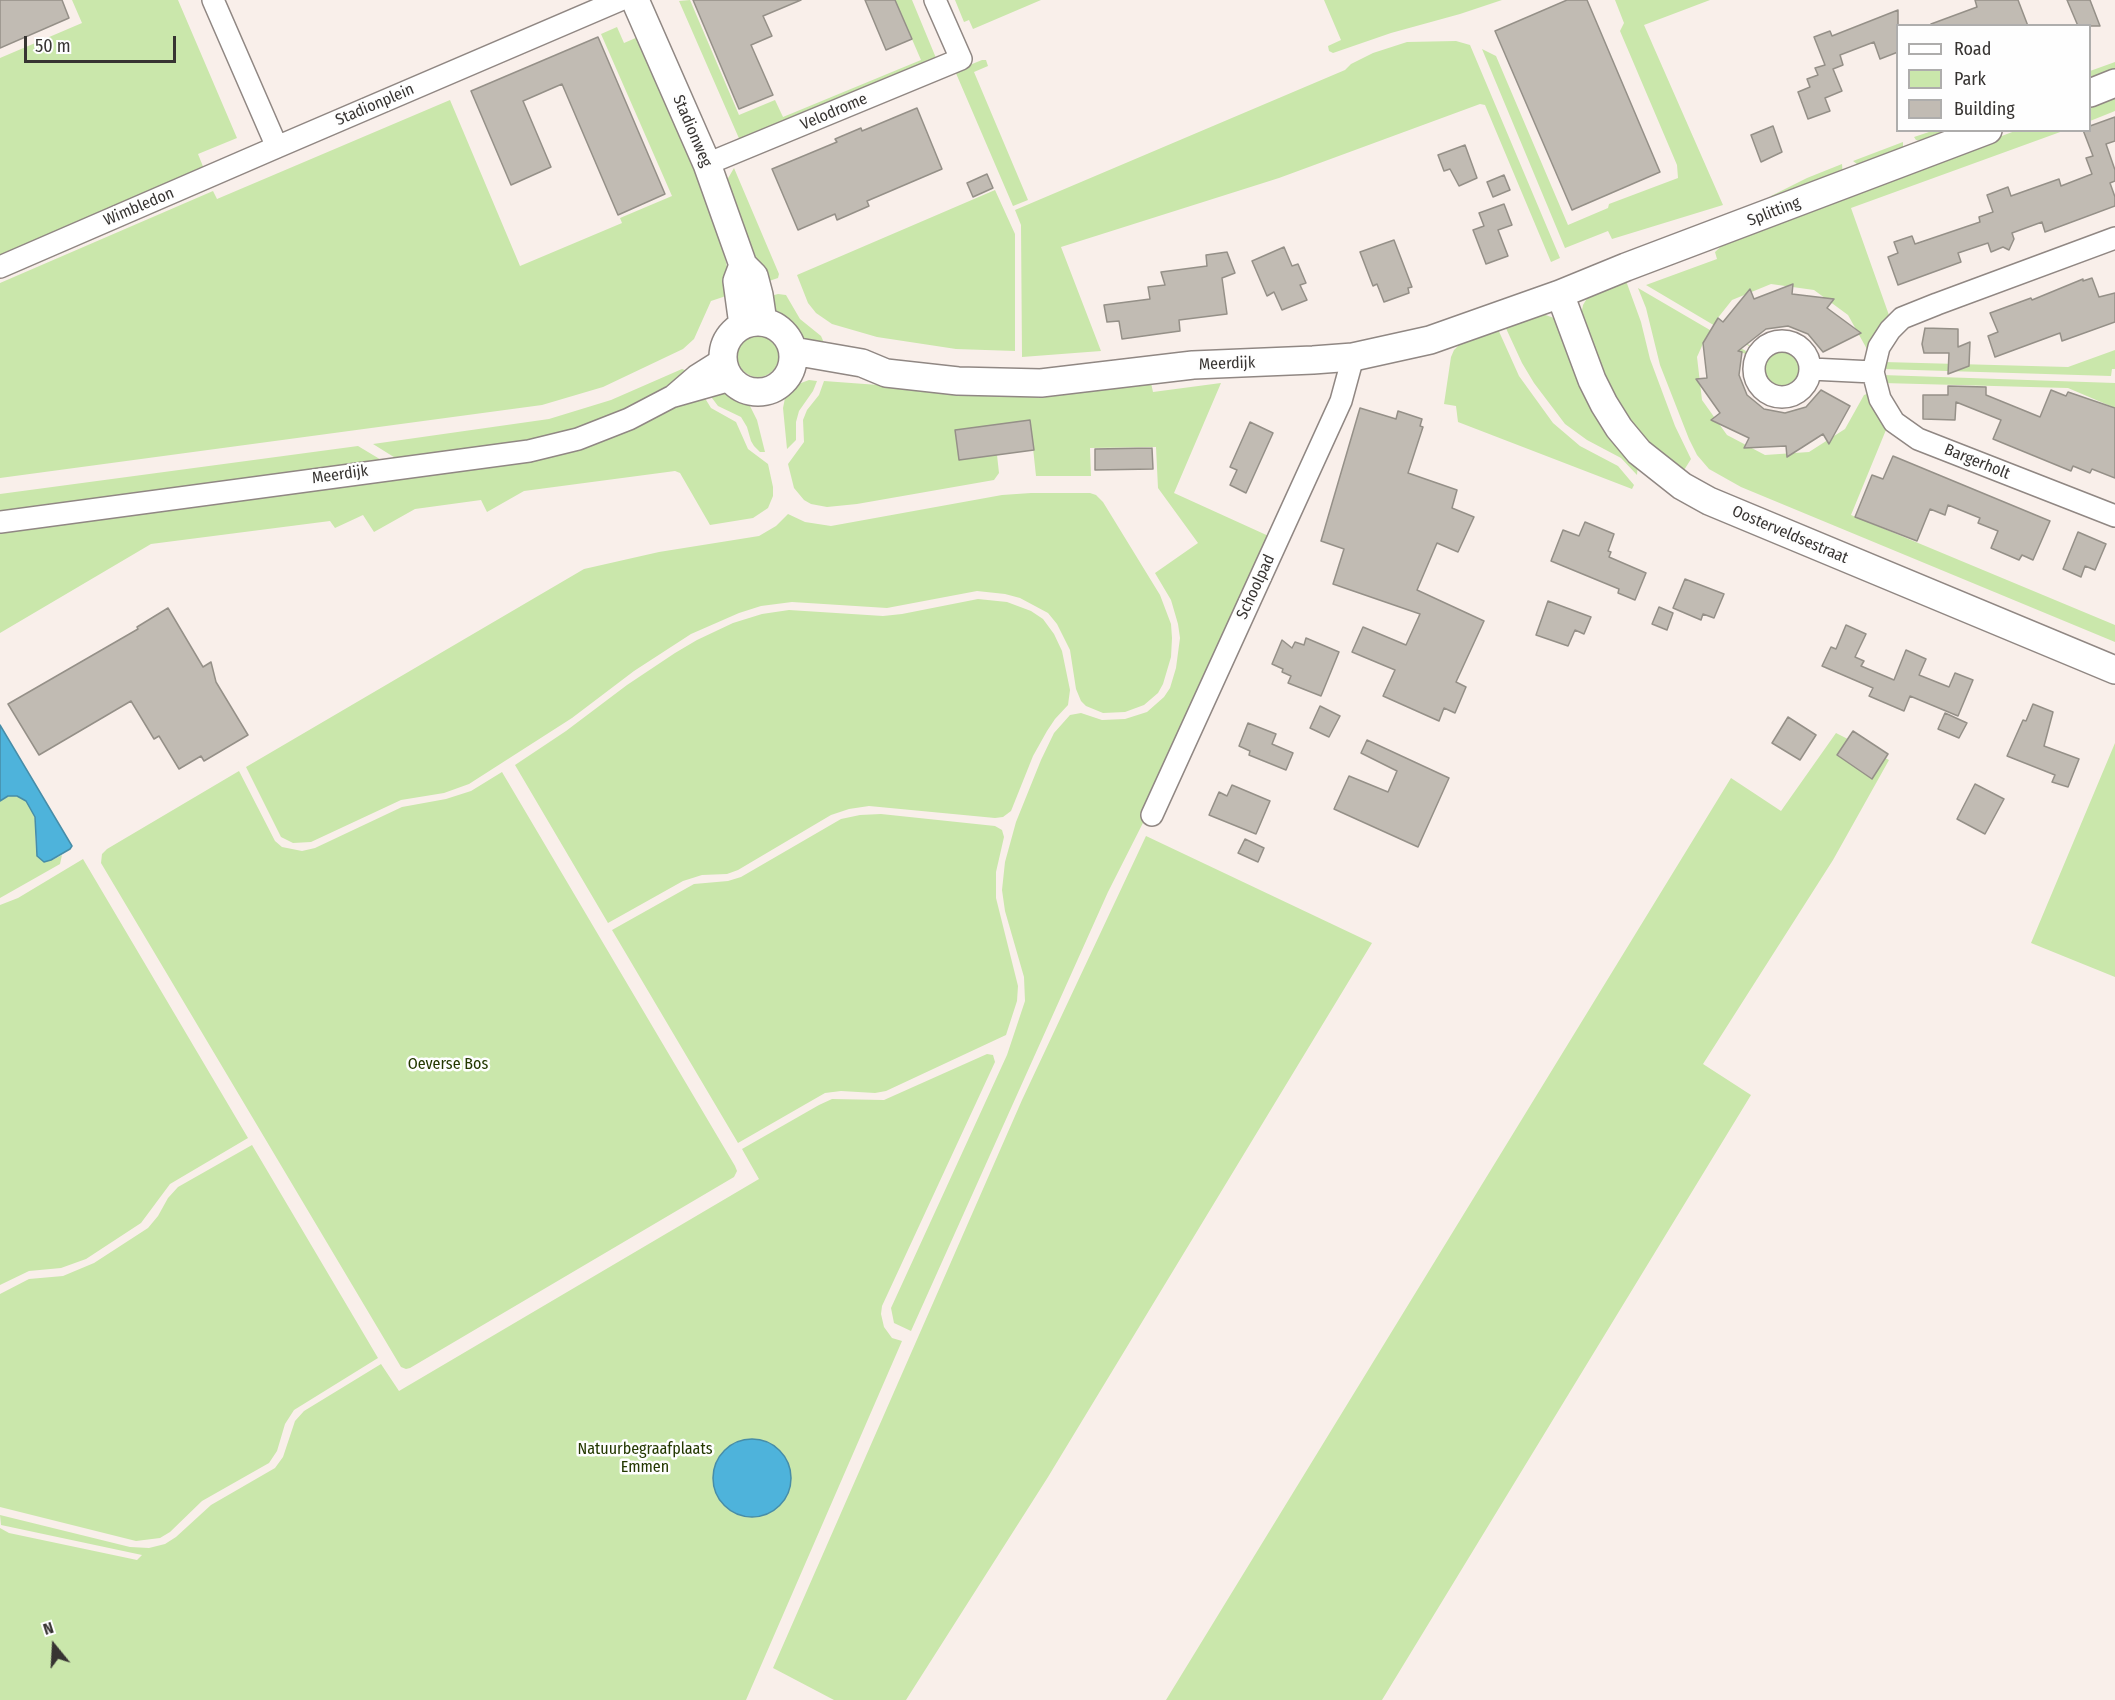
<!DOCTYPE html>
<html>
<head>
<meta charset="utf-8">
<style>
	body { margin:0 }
	#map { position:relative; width:2115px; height:1700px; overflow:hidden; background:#f9efea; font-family:"Fira Sans Condensed",sans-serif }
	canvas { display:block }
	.legend { position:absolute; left:1896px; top:24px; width:195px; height:108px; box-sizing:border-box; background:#fefefe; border:2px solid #aeadac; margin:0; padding:8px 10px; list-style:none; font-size:18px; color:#373432 }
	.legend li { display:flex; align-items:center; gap:12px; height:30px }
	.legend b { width:30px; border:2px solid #aeadac }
	.north { position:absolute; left:24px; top:1616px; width:60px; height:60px; -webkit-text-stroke:4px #fefefe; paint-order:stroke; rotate:342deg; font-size:16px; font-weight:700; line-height:24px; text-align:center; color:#373432 }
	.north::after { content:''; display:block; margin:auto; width:21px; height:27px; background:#373432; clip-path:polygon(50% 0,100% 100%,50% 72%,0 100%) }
	.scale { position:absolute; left:24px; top:36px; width:152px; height:27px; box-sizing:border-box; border:3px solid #373432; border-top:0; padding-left:8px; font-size:18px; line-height:21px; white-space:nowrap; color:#373432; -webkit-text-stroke:4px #fefefe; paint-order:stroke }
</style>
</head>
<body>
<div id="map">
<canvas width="2115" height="1700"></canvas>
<ul class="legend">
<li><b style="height:8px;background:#fff"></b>Road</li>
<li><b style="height:16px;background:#cae7ab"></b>Park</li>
<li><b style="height:16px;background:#c1bbb3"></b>Building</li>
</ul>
<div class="north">N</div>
<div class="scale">50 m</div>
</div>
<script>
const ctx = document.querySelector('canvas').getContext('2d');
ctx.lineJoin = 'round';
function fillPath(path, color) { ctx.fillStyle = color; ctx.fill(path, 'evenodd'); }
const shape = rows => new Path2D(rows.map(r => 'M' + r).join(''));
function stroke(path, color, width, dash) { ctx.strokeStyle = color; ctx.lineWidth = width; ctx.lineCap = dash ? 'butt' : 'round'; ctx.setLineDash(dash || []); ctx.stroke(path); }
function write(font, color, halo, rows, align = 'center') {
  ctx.font = font + ' "Fira Sans Condensed",sans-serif'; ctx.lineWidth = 5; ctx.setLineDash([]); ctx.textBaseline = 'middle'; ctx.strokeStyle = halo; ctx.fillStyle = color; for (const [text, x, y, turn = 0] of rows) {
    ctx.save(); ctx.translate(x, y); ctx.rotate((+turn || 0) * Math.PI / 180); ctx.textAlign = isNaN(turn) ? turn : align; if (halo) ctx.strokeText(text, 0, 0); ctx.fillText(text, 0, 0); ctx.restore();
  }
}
fillPath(shape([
	[72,0,178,0,237,138,198,154,204,169,0,256,0,58,82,23],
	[690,0,739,115,775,100,783,117,921,60,895,0,912,0,936,58,930,63,741,143,679,1],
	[955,0,1041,0,973,29,969,20,964,22],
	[1324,0,1502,0,1460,14,1391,33,1333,53,1329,51,1328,46,1341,40],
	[1615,0,1710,0,1644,25,1723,205,1612,239,1608,231,1565,248,1482,49,1496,56,1568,225,1608,208,1609,204,1678,178,1677,165,1620,31,1624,23],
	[617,27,624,43,638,37,711,209,726,262,732,294,711,301,694,339,683,349,603,387,542,405,0,478,0,283,213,191,217,199,450,100,520,266,622,223,620,218,672,196,601,34],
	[1456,41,1470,45,1560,258,1551,262,1485,105,1480,104,1279,178,1061,247,1101,351,1022,357,1021,225,1015,210,1345,70,1351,64,1373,53,1407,42],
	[982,60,986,60,988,66,974,72,1028,200,1013,206,955,71],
	[2115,62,2115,73,2090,83,2090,71],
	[2115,93,2115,111,2090,121,2090,103],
	[1932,131,1961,131,1928,143,1916,140,1914,137],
	[2015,131,2063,131,1851,208,1890,318,1868,351,1848,315,1814,290,1771,284,1732,300,1717,319,1754,349,1646,285,1717,259,1715,252,1730,238],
	[1903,142,1903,147,1897,155,1861,167,1853,161],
	[1842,164,1843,176,1777,201,1771,196,1807,178],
	[734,168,779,274,778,278,763,283,727,180],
	[995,190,1015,234,1015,351,956,349,877,337,832,324,816,313,808,303,797,275],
	[1625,278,1641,322,1650,359,1675,426,1691,459,1681,475,1654,453,1611,397,1581,316,1583,305,1589,295],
	[1638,288,1751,354,1750,356,1706,337,1697,357,1702,400,1727,435,1765,455,1809,452,1845,429,1864,395,1870,393,1888,425,1851,515,2115,625,2115,642,1741,487,1709,469,1697,455,1689,439,1660,365,1646,308],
	[778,294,786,295,800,319,821,336,825,345,805,343,790,324,775,314,767,297],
	[1540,313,1554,318,1560,324,1638,463,1637,475,1621,458,1587,440,1565,424,1534,383,1522,363,1504,324],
	[1497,327,1519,376,1553,423,1580,446,1618,466,1634,485,1632,489,1458,422,1456,406,1444,404,1451,357,1454,350,1465,339],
	'737 356a21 21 0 1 1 42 0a21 21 0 1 1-42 0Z',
	'1762 369a21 21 0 1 1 42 0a21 21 0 1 1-42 0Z',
	[2115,350,2115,369,2112,369,2111,376,1882,369,1884,362,2068,367],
	[682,369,690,372,664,388,614,414,563,433,521,443,397,459,373,444,549,419,611,400],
	[1882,375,2115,383,2115,408,2068,388,1883,383],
	[809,380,817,381,813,391,799,411,796,422,796,440,787,449,783,408,785,398,793,386],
	[824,381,919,388,1038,392,1038,398,1151,383,1153,392,1221,383,1174,493,1273,538,1178,733,1149,811,1108,892,911,1331,894,1323,891,1308,1007,1055,1025,1001,1024,977,1005,911,1002,890,1005,862,1016,822,1041,760,1054,733,1070,715,1081,713,1102,720,1125,719,1147,712,1164,697,1170,688,1176,668,1180,638,1178,624,1171,600,1155,573,1198,543,1158,488,1156,447,1090,448,1091,476,1036,476,1030,420,955,430,997,455,999,473,994,480,857,504,827,507,811,504,804,500,794,488,788,464,804,442,803,420,807,410,819,395],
	[722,392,735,395,750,406,757,420,765,452,760,452,754,446,751,441,747,427,741,417,718,406,709,394],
	[703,395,711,408,736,422,748,449,768,464,773,487,773,496,768,508,753,518,710,525,680,473,675,471,524,491,487,512,481,500,415,509,374,532,363,515,335,528,330,521,151,544,0,633,0,533,514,462],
	[358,446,383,461,0,513,0,494],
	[1031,493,1090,493,1096,495,1103,502,1160,595,1171,624,1172,638,1171,657,1163,684,1158,693,1144,705,1125,712,1103,713,1086,706,1081,701,1076,689,1070,650,1057,624,1048,613,1020,598,1005,594,977,591,887,608,792,602,761,606,739,613,691,634,634,671,572,718,469,784,444,793,401,800,311,842,293,843,281,837,246,767,584,569,659,552,759,536,776,526,788,514,805,522,831,526,1002,495],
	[978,599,1007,602,1031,611,1043,619,1054,634,1062,651,1070,690,1068,705,1055,719,1047,731,1033,756,1011,811,1003,817,995,818,869,806,849,809,831,815,738,870,727,874,702,875,683,881,608,923,515,765,566,731,627,685,675,653,697,640,733,623,762,614,789,610,883,616,902,614],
	[1836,733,1889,760,1833,860,1703,1064,1751,1095,1382,1700,1166,1700,1731,778,1781,811],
	[2115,743,2115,977,2031,943],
	[239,771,275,841,282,847,302,851,315,848,402,807,446,799,471,791,502,772,735,1166,737,1171,734,1177,410,1368,406,1369,401,1367,101,863,102,854,107,849],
	[8,796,17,796,26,801,31,808,35,817,36,852,52,860,62,855,60,864,0,898,0,801],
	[881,814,995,826,1002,830,1004,837,996,872,996,898,1018,986,1017,1001,1006,1035,886,1091,875,1093,841,1091,825,1093,738,1143,612,930,694,884,728,881,741,877,841,819,860,815],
	[1146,836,1372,943,1048,1477,906,1700,834,1700,773,1668,1022,1100],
	[83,859,248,1138,170,1184,141,1223,86,1259,61,1268,29,1271,0,1285,0,905,18,898],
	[987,1054,993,1055,995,1062,882,1306,881,1314,884,1327,892,1338,902,1341,746,1700,0,1700,0,1528,9,1533,137,1560,142,1555,1,1525,0,1515,130,1547,149,1548,165,1544,176,1537,211,1505,275,1468,283,1457,295,1421,304,1411,381,1364,399,1391,759,1179,742,1149,819,1105,832,1099,884,1100],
	[252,1145,378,1358,294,1410,285,1424,277,1451,269,1463,202,1501,170,1532,160,1538,136,1541,0,1507,0,1294,29,1279,63,1276,94,1263,148,1228,158,1216,168,1198,178,1187]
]), '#cae7ab');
const water = shape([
	[0,725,72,846,70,849,51,860,44,862,37,856,35,817,26,801,17,796,8,796,0,801,0,725],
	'713 1478a39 39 0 1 1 78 0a39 39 0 1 1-78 0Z'
]);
fillPath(water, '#4eb3db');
stroke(water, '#478da8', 1.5);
const building = shape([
	[0,0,62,0,69,18,0,48,0,0],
	[693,0,801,0,763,16,772,36,751,45,773,95,739,109,693,0],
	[865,0,895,0,912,39,886,50,865,0],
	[1567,0,1587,0,1660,172,1572,210,1495,31,1567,0],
	[1975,0,2018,0,2028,26,1932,26,1931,24,1977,7,1975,0],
	[2067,0,2090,0,2100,26,2078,26,2067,0],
	[1898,10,1898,52,1880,59,1874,42,1840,55,1843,65,1833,69,1842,91,1825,98,1830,111,1808,119,1798,92,1810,87,1807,79,1818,75,1815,68,1825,65,1814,37,1830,31,1832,36,1898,10],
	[598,37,665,194,618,215,562,84,523,101,551,167,511,185,471,91,598,37],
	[917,108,942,169,867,201,869,206,837,220,835,214,798,230,772,169,837,142,835,139,861,128,862,131,917,108],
	[2115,117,2115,141,2106,144,2115,170,2115,181,2110,183,2115,197,2115,206,2045,232,2042,222,2012,233,2014,239,2009,250,2003,247,1991,252,1988,243,1958,253,1961,262,1898,285,1888,257,1898,253,1894,242,1912,236,1915,244,1980,222,1979,217,1993,212,1987,195,2008,187,2011,196,2059,179,2061,186,2092,174,2086,158,2093,156,2083,130,2090,130,2090,126,2115,117],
	[1773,126,1782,152,1761,162,1751,135,1773,126],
	[1465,145,1477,178,1459,186,1450,169,1444,171,1438,155,1465,145],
	[987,174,993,188,973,197,967,183,987,174],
	[1504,175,1510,190,1493,197,1487,182,1504,175],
	[1504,204,1512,225,1498,230,1508,256,1486,264,1473,230,1484,226,1479,213,1504,204],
	[1394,240,1412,287,1408,288,1409,293,1384,302,1377,284,1373,286,1360,252,1394,240],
	[1284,247,1292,266,1298,264,1306,283,1300,285,1307,300,1282,310,1274,292,1267,296,1252,261,1284,247],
	[1227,252,1235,273,1222,278,1227,314,1179,320,1180,331,1122,339,1119,321,1107,322,1104,305,1150,299,1148,287,1165,285,1161,272,1207,266,1206,255,1227,252],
	[2092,278,2099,297,2115,293,2115,322,2062,341,2060,333,1995,357,1988,336,1998,332,1990,313,2031,298,2032,300,2083,279,2083,281,2092,278],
	[1793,284,1792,294,1834,299,1827,308,1861,333,1823,352,1808,334,1788,326,1766,329,1738,351,1742,352,1739,375,1747,395,1764,409,1785,413,1806,407,1821,390,1850,406,1829,444,1823,434,1787,457,1786,446,1744,448,1749,438,1711,420,1720,413,1696,379,1707,378,1703,343,1718,318,1723,322,1750,289,1754,299,1793,284],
	[1925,328,1958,329,1958,347,1970,342,1969,366,1948,374,1949,353,1924,353,1922,344,1925,328],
	[1948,386,1986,387,1986,395,2040,417,2051,390,2066,396,2068,392,2115,408,2115,478,2092,469,2090,473,2073,466,2071,471,1993,439,2001,420,1956,402,1955,420,1923,419,1923,395,1948,395,1948,386],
	[1360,408,1396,419,1398,411,1422,419,1420,426,1423,427,1408,473,1457,490,1452,508,1474,517,1458,552,1437,543,1417,590,1484,621,1456,682,1466,687,1455,713,1444,708,1439,721,1383,696,1395,670,1352,652,1363,627,1406,645,1420,614,1333,584,1344,549,1321,541,1360,408],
	[1030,420,1034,450,959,460,955,430,1030,420],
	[1250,422,1273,433,1246,493,1230,485,1237,470,1230,467,1250,422],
	[1152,448,1153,469,1095,470,1095,449,1152,448],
	[1893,456,2050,521,2033,560,2022,555,2019,560,1991,548,1998,531,1978,523,1980,518,1948,505,1945,515,1930,509,1917,541,1855,517,1872,475,1883,479,1893,456],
	[1585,522,1614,534,1608,551,1611,552,1609,557,1646,573,1635,600,1618,593,1619,589,1551,561,1563,530,1579,536,1585,522],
	[2078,532,2106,544,2095,570,2085,566,2081,577,2063,569,2078,532],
	[1685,579,1724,594,1714,618,1703,614,1701,620,1673,608,1685,579],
	[1548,601,1591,617,1584,634,1575,630,1568,646,1536,635,1548,601],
	[1659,607,1673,613,1667,630,1652,624,1659,607],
	[168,608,203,667,211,662,216,682,248,735,204,761,201,756,179,769,159,736,154,739,131,701,39,755,8,704,138,629,137,627,168,608],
	[1846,625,1866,634,1855,657,1864,661,1861,666,1894,680,1906,650,1926,659,1919,675,1949,687,1955,673,1973,680,1958,716,1910,696,1904,711,1869,696,1873,688,1822,666,1831,647,1836,649,1846,625],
	[1306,638,1339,652,1321,696,1288,683,1291,676,1282,672,1283,669,1272,664,1282,640,1292,648,1295,642,1304,645,1306,638],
	[2033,704,2053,712,2044,746,2079,759,2068,787,2052,782,2055,775,2007,756,2023,720,2026,721,2033,704],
	[1320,706,1340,716,1329,737,1310,728,1320,706],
	[1945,713,1967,723,1959,738,1938,729,1945,713],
	[1788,717,1816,735,1800,760,1772,743,1788,717],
	[1248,723,1276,734,1272,744,1293,753,1286,770,1249,755,1250,751,1239,746,1248,723],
	[1853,731,1888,754,1872,779,1837,755,1853,731],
	[1367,740,1449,778,1418,847,1334,809,1349,776,1388,792,1397,771,1361,753,1367,740],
	[1975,784,2004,799,1985,834,1957,819,1975,784],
	[1232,785,1270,801,1256,834,1209,815,1219,792,1227,796,1232,785],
	[1245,839,1264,848,1258,862,1238,853,1245,839]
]);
fillPath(building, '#c1bbb3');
stroke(building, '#959088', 1.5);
const minor = shape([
	[213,0,277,147,620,0],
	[707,164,961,59,935,0],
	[2115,238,1937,304,1902,318,1890,330,1879,347,1873,372,1880,399,1894,422,1918,439,2115,516],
	[0,267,277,147],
	'1754 369a28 28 0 1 1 56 0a28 28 0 1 1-56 0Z',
	[1811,369,1873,372],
	[674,395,696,376,723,359],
	[0,522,529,451,578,439,629,419,671,397,731,380],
	[1152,815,1341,401,1353,357]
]);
const tertiary = shape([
	[635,0,707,164,743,265,754,276,759,295,763,322],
	[2090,93,2115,83],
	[743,265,737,281,743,325],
	[1560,294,1592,380,1604,404,1619,428,1639,452,1682,486,1709,501,2115,670],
	'723 357a35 35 0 1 1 70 0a35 35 0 1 1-70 0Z',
	[793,351,862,363,886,373,958,381,1041,383,1193,365,1313,360,1353,357,1430,340,1560,294,1626,267,1988,130]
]);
stroke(minor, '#908783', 24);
stroke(tertiary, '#908783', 30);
stroke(minor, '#fff', 21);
stroke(tertiary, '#fff', 27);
write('16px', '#373432', '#fefefe', [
	["Stadionplein",375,105,-23],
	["Velodrome",834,112,-23],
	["Stadionweg",692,131,67],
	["Wimbledon",139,207,-23],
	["Splitting",1774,212,-21],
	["Meerdijk",1227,364,-2],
	["Bargerholt",1977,462,22],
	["Meerdijk",340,475,-8],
	["Oosterveldsestraat",1790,535,23],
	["Schoolpad",1256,587,-65]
]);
write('16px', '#233800', '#fefefe', [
	["Oeverse Bos",448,1065],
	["Natuurbegraafplaats",645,1450],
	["Emmen",645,1468]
]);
</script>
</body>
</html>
